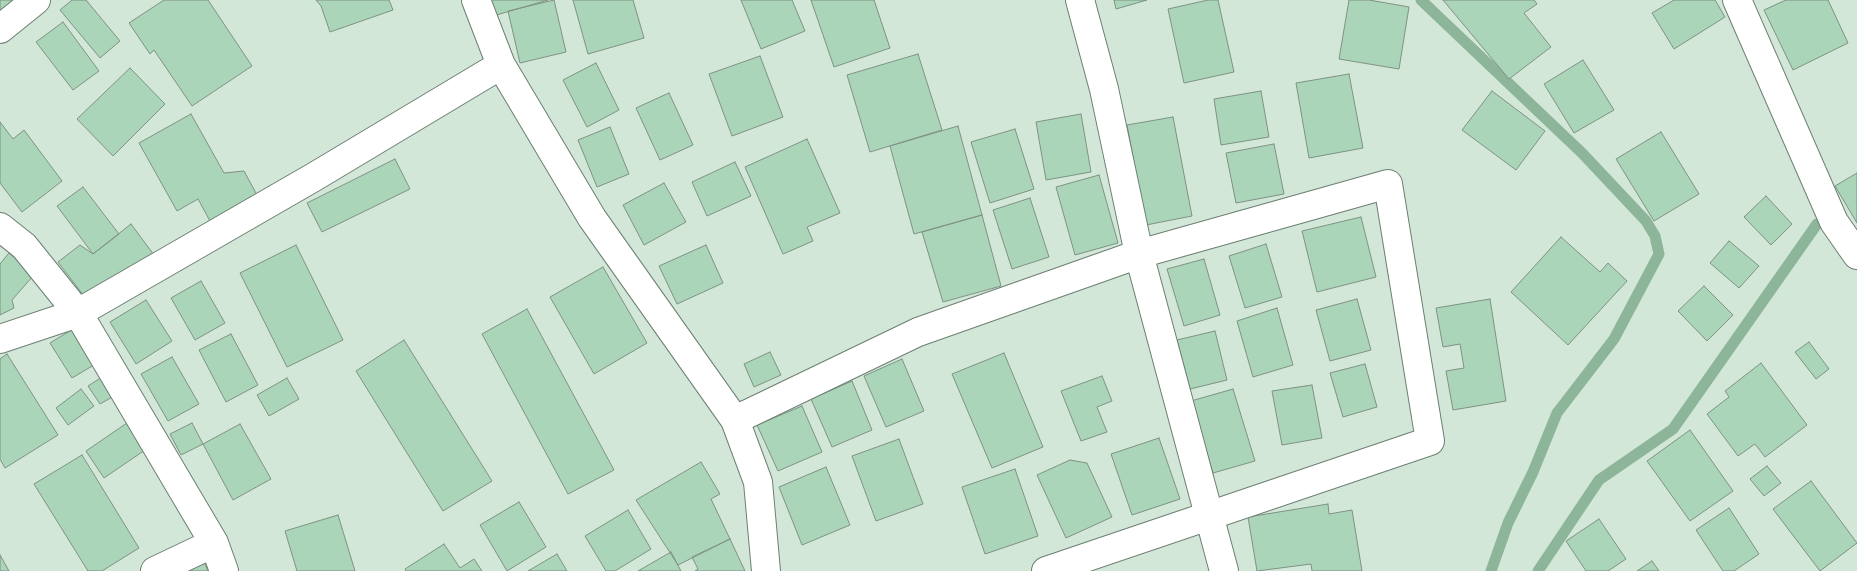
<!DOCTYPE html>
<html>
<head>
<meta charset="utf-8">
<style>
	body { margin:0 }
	canvas { display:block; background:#d2e7d8 }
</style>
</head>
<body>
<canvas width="1857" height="571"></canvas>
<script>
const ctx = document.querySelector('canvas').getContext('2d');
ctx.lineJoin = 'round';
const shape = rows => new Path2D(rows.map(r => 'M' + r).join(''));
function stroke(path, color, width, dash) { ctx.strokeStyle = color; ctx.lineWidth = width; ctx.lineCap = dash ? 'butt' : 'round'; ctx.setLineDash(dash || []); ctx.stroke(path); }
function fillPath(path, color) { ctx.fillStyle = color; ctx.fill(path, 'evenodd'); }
stroke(shape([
	[1421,0,1582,153,1646,221,1655,236,1659,254,1614,339,1557,413,1533,472,1508,523,1491,571],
	[1538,571,1599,480,1673,429,1817,224]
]), '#8cb59a', 11);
const building = shape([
	[0,0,14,0,0,14,0,0],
	[72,0,86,0,120,41,100,58,60,10,72,0],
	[164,0,208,0,252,66,192,106,154,50,150,54,129,23,164,0],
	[316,0,389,0,393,10,330,32,321,6,316,0],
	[489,0,548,0,493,16,489,0],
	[554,0,566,52,520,63,508,11,554,0],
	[573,0,633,0,644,38,588,54,573,0],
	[741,0,792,0,805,31,761,49,741,0],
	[811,0,874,0,890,48,834,67,811,0],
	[1114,0,1147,0,1116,9,1114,0],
	[1208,0,1218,0,1234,72,1184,83,1168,9,1208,0],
	[1349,0,1369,0,1409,7,1399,69,1339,59,1349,0],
	[1443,0,1534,0,1537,4,1524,13,1551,47,1509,79,1443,0],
	[1674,0,1715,0,1725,17,1674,49,1652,13,1674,0],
	[1786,0,1828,0,1848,43,1793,70,1764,10,1786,0],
	[63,22,99,71,73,90,36,42,63,22],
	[918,54,942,130,870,152,847,75,918,54],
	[760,56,783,117,732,136,709,74,760,56],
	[1583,60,1614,110,1574,133,1544,84,1583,60],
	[596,63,619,110,587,127,563,80,596,63],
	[130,68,165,104,113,156,77,119,130,68],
	[1349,74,1363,148,1309,158,1296,83,1349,74],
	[1261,91,1269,137,1221,145,1214,99,1261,91],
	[1492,91,1545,131,1516,170,1462,130,1492,91],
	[669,93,693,145,660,160,636,108,669,93],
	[191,114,224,173,244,171,257,195,210,221,198,199,177,211,139,143,191,114],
	[1081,114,1091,172,1046,180,1036,122,1081,114],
	[1173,117,1192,216,1146,225,1127,125,1173,117],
	[0,122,13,139,24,130,62,181,22,212,0,183,0,122],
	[958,126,982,215,914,234,890,146,958,126],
	[610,127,629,174,597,187,578,140,610,127],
	[1015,129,1034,189,990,203,971,142,1015,129],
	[1661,132,1699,194,1654,221,1616,159,1661,132],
	[807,139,840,213,807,227,813,241,783,254,745,167,807,139],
	[1274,144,1284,194,1236,203,1226,153,1274,144],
	[395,159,410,189,322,232,307,203,395,159],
	[735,162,751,196,707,216,692,182,735,162],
	[1857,173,1857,223,1835,186,1857,173],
	[1099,175,1118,243,1075,255,1056,187,1099,175],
	[664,183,686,222,644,245,623,205,664,183],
	[83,187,119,234,93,254,57,206,83,187],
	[1766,196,1792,224,1771,245,1744,217,1766,196],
	[1030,198,1049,257,1012,269,993,210,1030,198],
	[982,215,1001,286,943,302,922,232,982,215],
	[1361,217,1376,277,1317,292,1302,231,1361,217],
	[131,224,154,255,90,304,58,262,80,245,93,254,131,224],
	[1561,237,1600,272,1608,263,1627,281,1568,345,1511,292,1561,237],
	[1729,241,1759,266,1739,288,1710,263,1729,241],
	[1266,244,1282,297,1245,308,1229,256,1266,244],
	[296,245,343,340,287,367,240,273,296,245],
	[706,245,723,283,677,304,659,266,706,245],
	[9,253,34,275,12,300,14,308,0,315,0,264,9,253],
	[1204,259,1220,315,1184,326,1167,269,1204,259],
	[603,267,647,343,594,374,550,297,603,267],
	[201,281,225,323,195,340,171,298,201,281],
	[1704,286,1733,315,1707,341,1678,311,1704,286],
	[1357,299,1371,350,1330,361,1316,310,1357,299],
	[1490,299,1506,401,1453,410,1446,371,1464,368,1460,344,1443,347,1436,308,1490,299],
	[146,300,172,341,136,364,110,322,146,300],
	[1277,308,1293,365,1253,377,1237,321,1277,308],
	[527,309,614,470,568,494,482,334,527,309],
	[78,326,99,362,72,378,50,343,78,326],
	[1215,331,1227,380,1190,389,1177,340,1215,331],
	[231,334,258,385,226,402,199,350,231,334],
	[404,340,492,481,443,511,356,371,404,340],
	[1809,342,1829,369,1816,379,1795,352,1809,342],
	[770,352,781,375,754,387,744,364,770,352],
	[1004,353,1043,447,992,468,952,374,1004,353],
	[7,354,58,435,5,468,0,459,0,359,7,354],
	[172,357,199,404,168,421,141,374,172,357],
	[902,359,924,411,886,427,864,376,902,359],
	[1761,363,1807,425,1765,457,1755,444,1738,456,1707,414,1729,397,1725,391,1761,363],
	[1365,364,1377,407,1343,417,1330,373,1365,364],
	[1102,376,1112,401,1097,407,1107,432,1081,441,1061,391,1102,376],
	[102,377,114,396,100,404,88,386,102,377],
	[287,378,299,399,269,416,257,395,287,378],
	[852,381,872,430,832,447,811,399,852,381],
	[1312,385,1322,438,1282,445,1272,391,1312,385],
	[81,389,94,406,68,425,56,408,81,389],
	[1233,389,1255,461,1213,473,1191,401,1233,389],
	[802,406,822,452,778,471,757,425,802,406],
	[127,423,145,450,104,478,86,451,127,423],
	[192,423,203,444,181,455,170,434,192,423],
	[240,424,271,479,233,500,203,444,240,424],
	[1690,430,1733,491,1690,521,1647,461,1690,430],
	[1159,438,1180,499,1132,515,1111,454,1159,438],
	[899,439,923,504,876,521,852,456,899,439],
	[82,455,139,548,102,571,88,571,34,484,82,455],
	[1070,460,1087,463,1112,517,1066,538,1037,475,1070,460],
	[701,462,720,494,711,499,730,539,678,565,636,500,701,462],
	[1767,466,1781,483,1764,496,1750,479,1767,466],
	[826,467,850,525,802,545,779,487,826,467],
	[1015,469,1038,536,985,554,962,487,1015,469],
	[1811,481,1857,543,1820,571,1773,509,1811,481],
	[519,502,546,547,507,571,480,525,519,502],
	[1328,504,1329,514,1352,510,1362,571,1312,571,1311,564,1257,571,1248,517,1328,504],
	[1729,508,1759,554,1734,571,1723,571,1696,530,1729,508],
	[628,510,651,549,615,571,606,571,585,536,628,510],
	[338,515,355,571,297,571,285,531,338,515],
	[1599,519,1626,559,1608,571,1586,571,1566,541,1599,519],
	[730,539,745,571,695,571,698,569,692,557,730,539],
	[444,544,460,568,474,559,482,571,406,571,405,569,444,544],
	[671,552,681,571,638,571,671,552],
	[557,554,567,571,528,571,557,554],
	[0,555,9,571,0,571,0,555],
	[202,557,208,571,171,571,202,557],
	[1652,561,1659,571,1637,571,1652,561]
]);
fillPath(building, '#abd5b9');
stroke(building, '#7e9284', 1);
const minor = shape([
	[476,0,501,65,592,218,735,420,758,482,766,571],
	[1080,0,1104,89,1139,254,1224,571],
	[1737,0,1834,222,1857,255],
	[0,29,36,0],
	[0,227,24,246,78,313,214,543,224,571],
	[0,339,78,313,314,177,501,65],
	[735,420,918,332,1139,254,1388,184,1430,441,1046,571],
	[155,571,214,543]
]);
stroke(minor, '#6c7f72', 30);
stroke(minor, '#fff', 28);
</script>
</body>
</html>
